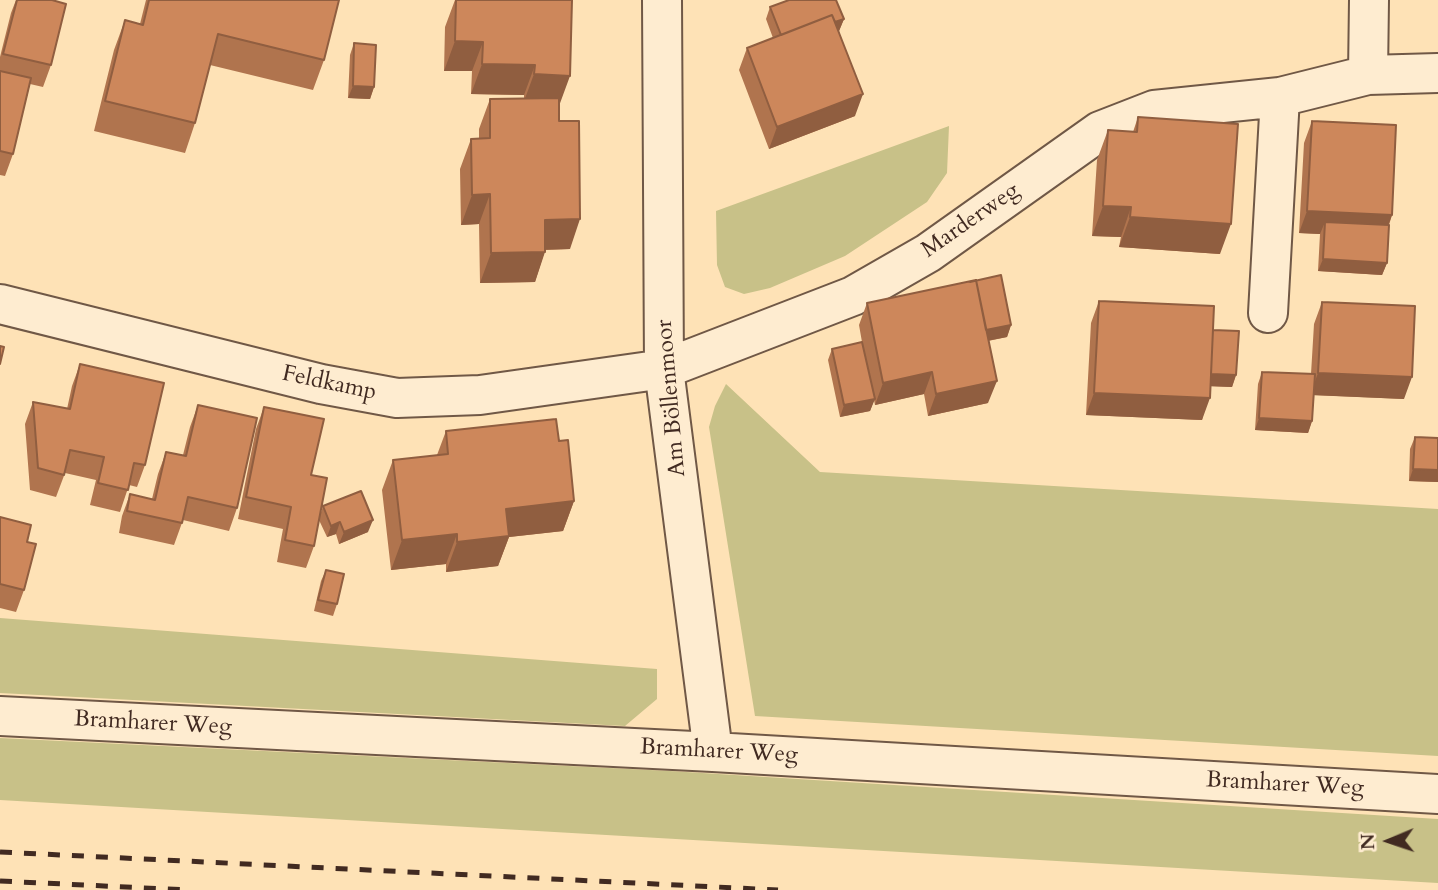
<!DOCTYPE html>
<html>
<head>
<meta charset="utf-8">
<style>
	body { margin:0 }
	#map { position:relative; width:1438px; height:890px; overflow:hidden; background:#fee2b6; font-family:Cardo,serif }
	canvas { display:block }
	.north { position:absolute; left:1354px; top:806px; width:70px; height:70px; -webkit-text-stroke:5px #feecd0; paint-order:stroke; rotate:268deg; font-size:19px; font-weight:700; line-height:28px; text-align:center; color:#412a21 }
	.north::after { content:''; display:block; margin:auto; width:24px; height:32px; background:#412a21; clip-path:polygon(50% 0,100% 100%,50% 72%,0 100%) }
</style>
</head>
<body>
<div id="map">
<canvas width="1438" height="890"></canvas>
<div class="north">N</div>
</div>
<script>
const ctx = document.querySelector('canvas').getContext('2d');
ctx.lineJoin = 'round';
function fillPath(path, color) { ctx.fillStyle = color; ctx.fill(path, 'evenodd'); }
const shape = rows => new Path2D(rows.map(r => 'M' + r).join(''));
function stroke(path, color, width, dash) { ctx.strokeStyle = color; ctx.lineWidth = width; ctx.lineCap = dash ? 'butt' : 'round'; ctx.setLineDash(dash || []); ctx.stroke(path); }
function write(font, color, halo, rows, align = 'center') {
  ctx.font = font + ' Cardo,serif'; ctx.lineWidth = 5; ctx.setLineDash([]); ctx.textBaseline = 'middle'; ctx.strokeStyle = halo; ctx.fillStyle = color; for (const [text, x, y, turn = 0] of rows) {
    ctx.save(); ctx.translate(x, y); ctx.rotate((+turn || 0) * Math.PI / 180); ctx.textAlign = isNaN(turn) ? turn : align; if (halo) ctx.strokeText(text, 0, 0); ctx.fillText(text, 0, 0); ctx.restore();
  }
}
fillPath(shape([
	[949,126,947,173,927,202,845,256,770,288,744,294,725,287,717,265,716,211],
	[726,384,820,472,1438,509,1438,756,755,716,709,427,715,406],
	[0,618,657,669,657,699,625,726,0,693],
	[0,738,670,771,1438,819,1438,883,0,800]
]), '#c8c188');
const street = shape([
	[662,0,664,369,713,752],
	[1368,75,1369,0],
	[0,304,321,384,397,398,480,395,664,369,853,296,928,253,1100,131,1154,110,1280,97,1368,75,1438,73],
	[1268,313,1280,97],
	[0,716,713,752,1438,794]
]);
stroke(street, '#705846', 42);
stroke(street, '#feecd0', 38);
stroke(shape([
	[0,852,778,890],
	[0,881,188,890]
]), '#412a21', 5, [12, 12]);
fillPath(shape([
	[16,0,52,0,51,65,43,87,30,84,13,154,5,176,0,175,0,57,11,13],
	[146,0,339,0,324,60,313,90,210,65,195,123,185,153,94,131,114,50,125,20,140,24],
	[455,0,572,0,559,106,559,121,570,249,545,250,535,282,480,283,479,224,461,225,460,169,471,139,479,139,479,129,490,99,524,98,524,95,471,94,472,71,444,71,445,27],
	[770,7,844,19,839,31,855,116,769,149,739,70,747,48,773,38,766,19],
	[354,43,374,87,370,99,348,98,350,55],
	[1138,117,1220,254,1119,247,1121,237,1092,236,1097,160,1108,130,1133,132],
	[1312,121,1392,215,1389,225,1387,263,1382,275,1318,271,1320,234,1299,233,1304,143],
	[1099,301,1213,330,1236,375,1232,387,1210,386,1202,420,1086,415,1091,323],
	[1322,302,1404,399,1314,395,1312,421,1308,433,1255,430,1258,384,1262,372,1311,374,1314,324],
	[867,303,1011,325,1007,337,988,341,988,403,928,416,924,394,875,405,874,400,870,411,840,417,828,360,832,349,862,342,859,325],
	[80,364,145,465,137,487,129,485,120,512,90,505,96,480,65,473,56,497,30,490,25,424,33,402,67,409,72,386],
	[198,405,237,508,229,531,183,520,174,545,119,533,122,516,130,494,152,499,158,474,166,452,183,455,190,427],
	[264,407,311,475,321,512,323,506,368,532,339,544,336,534,327,537,319,520,314,546,306,568,277,562,283,529,238,519,256,429],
	[446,431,559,441,574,501,563,531,509,537,498,566,446,572,446,564,391,570,382,490,393,460,437,455],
	[1415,437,1438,438,1438,482,1409,481,1410,449],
	[0,517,27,542,24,590,16,612,0,608],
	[326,570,337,604,333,616,314,611,321,581]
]), '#b0744e');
fillPath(shape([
	[844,19,839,31,780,54,784,42],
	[455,41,483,42,472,71,444,71],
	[482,64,535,65,524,95,471,94],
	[534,74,570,76,559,106,523,104],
	[353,86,374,87,370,99,348,98],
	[863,94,855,116,769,149,777,127],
	[490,194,479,224,461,225,472,195],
	[1103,206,1131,207,1121,237,1092,236],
	[1307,211,1392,215,1384,237,1325,222,1320,234,1299,233],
	[1130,217,1231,224,1220,254,1119,247],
	[580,219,570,249,534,250,545,220],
	[545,252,535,282,480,283,491,253],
	[1323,259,1387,263,1382,275,1318,271],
	[1011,325,1007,337,976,343,981,331],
	[932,372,924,394,875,405,883,383],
	[1318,373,1412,377,1404,399,1310,395],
	[1208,374,1236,375,1232,387,1204,386],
	[997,381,988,403,928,416,936,394],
	[1094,393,1210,398,1202,420,1086,415],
	[875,399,870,411,840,417,844,405],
	[1259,418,1312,421,1308,433,1255,430],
	[1413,469,1438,470,1438,482,1409,481],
	[574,501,563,531,509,537,498,566,446,572,457,542,506,509],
	[373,520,368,532,339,544,344,532],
	[340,522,336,534,327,537,331,526],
	[457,534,446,564,391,570,402,540]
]), '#905e40');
const building = shape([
	[17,0,52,0,66,4,51,65,3,54,17,0],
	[149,0,339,0,324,60,218,34,195,123,105,101,125,20,143,25,149,0],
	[456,0,572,0,570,76,534,74,535,65,482,64,483,42,455,41,456,0],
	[789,0,836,0,844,19,835,22,832,15,781,35,770,7,789,0],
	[832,15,863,94,777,127,747,48,832,15],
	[354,43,376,45,374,87,353,86,354,43],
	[0,71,31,78,13,154,0,151,0,71],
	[559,98,559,121,579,121,580,219,545,220,545,252,491,253,490,194,472,195,471,139,490,138,490,99,559,98],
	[1138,117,1238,124,1231,224,1130,217,1131,207,1103,206,1108,130,1137,132,1138,117],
	[1312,121,1396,125,1392,215,1307,211,1312,121],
	[1325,222,1389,225,1387,263,1323,259,1325,222],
	[1001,275,1011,325,986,330,976,280,970,282,1001,275],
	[976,280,997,381,936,394,932,372,883,383,867,303,976,280],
	[1099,301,1214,306,1210,398,1094,393,1099,301],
	[1322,302,1415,306,1412,377,1318,373,1322,302],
	[1213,330,1239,331,1236,375,1211,374,1213,330],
	[862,342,875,399,844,405,832,349,862,342],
	[0,346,4,347,0,364,0,346],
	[80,364,164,383,145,465,134,463,128,490,98,483,104,457,70,450,64,475,38,468,33,402,70,409,80,364],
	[1262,372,1315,374,1312,421,1259,418,1262,372],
	[198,405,257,418,237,508,188,497,182,523,127,511,130,494,155,500,166,452,186,456,198,405],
	[264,407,324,419,311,475,327,478,314,546,285,540,291,507,246,497,264,407],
	[556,419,559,441,568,440,574,501,506,509,509,536,457,542,457,534,402,540,393,460,448,454,446,431,556,419],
	[1415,437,1438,438,1438,470,1413,469,1415,437],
	[361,491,373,520,344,532,340,522,331,526,323,506,361,491],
	[0,517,31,525,27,542,36,544,24,590,0,584,0,517],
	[326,570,344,574,337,604,318,600,326,570]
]);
fillPath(building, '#cd875b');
stroke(building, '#905e40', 2);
write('23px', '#412a21', '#feecd0', [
	["Marderweg",971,221,-35],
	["Feldkamp",329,384,12],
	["Am Böllenmoor",672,398,-95],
	["Bramharer Weg",153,724,3],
	["Bramharer Weg",719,752,3],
	["Bramharer Weg",1285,785,3]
]);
</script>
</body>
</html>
